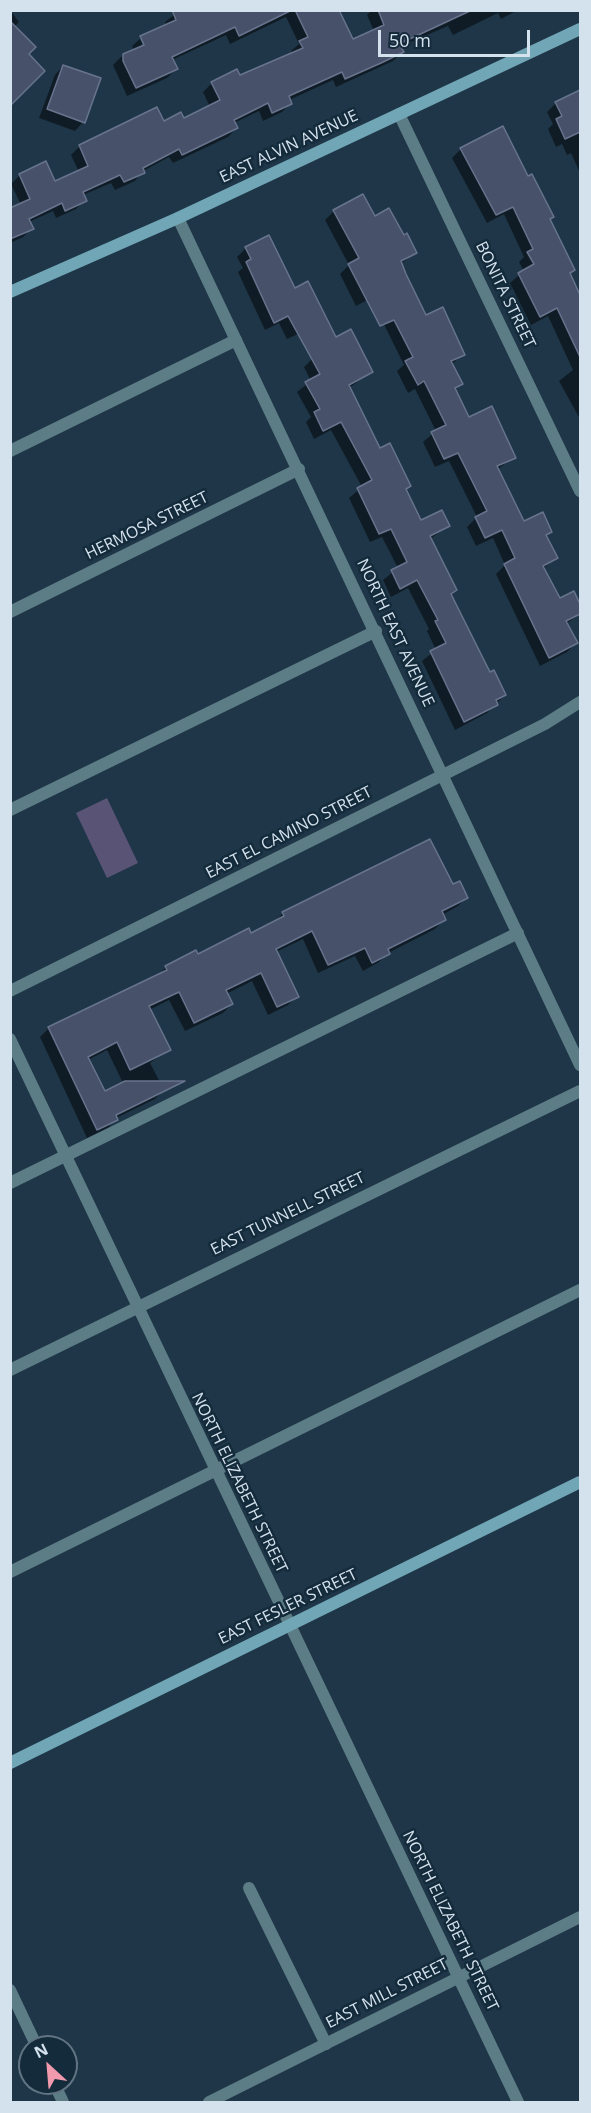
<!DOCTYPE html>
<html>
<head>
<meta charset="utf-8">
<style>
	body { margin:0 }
	#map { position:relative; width:591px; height:2113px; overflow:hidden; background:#1e3647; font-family:"Open Sans",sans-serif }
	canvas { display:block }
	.frame { position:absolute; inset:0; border:12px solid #d4e2ed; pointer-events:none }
	.north { position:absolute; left:18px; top:2035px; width:60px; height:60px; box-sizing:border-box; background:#142b3c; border:2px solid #617483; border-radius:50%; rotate:334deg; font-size:16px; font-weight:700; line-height:24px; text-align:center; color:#d4e2ed }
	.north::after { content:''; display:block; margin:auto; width:21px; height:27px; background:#f29aad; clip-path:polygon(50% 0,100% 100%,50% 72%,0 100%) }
	.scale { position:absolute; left:378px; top:30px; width:152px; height:27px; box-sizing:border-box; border:3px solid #d4e2ed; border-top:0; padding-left:8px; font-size:18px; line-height:21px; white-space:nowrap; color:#d4e2ed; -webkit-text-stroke:4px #142b3c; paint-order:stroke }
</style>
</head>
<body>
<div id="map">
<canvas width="591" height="2113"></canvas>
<div class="frame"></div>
<div class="north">N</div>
<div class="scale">50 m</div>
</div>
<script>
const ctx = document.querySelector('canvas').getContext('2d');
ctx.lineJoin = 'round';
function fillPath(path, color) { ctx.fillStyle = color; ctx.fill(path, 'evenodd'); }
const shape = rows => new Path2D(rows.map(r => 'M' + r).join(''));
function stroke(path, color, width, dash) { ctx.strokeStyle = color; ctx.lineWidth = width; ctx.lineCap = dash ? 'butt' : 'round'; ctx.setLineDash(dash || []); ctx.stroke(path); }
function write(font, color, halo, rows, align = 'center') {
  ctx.font = font + ' "Open Sans",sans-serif'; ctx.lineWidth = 5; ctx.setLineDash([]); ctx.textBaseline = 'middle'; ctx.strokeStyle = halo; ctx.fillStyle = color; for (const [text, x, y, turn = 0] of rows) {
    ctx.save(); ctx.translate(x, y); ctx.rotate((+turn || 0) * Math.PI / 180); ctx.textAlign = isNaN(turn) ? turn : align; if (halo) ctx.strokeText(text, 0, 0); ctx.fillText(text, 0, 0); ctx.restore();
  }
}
fillPath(shape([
	[107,798,138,863,107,878,76,813]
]), '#595376');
fillPath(shape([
	[10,10,19,22,14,27,27,54,10,104],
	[180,10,338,10,352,41,374,31,367,15,372,10,518,10,501,19,498,13,453,35,448,26,399,47,402,52,393,61,336,87,333,80,289,100,291,103,282,112,263,121,259,111,234,123,237,128,228,137,173,163,169,157,143,171,135,181,115,190,111,183,83,195,85,200,76,209,56,218,53,211,29,222,32,228,23,237,10,243,10,210,21,205,11,184,20,175,54,183,79,172,71,155,80,146,183,120,210,107,203,92,212,83,239,77,293,54,291,51,299,44,286,17,230,44,226,35,172,60,176,69,167,78,127,96,113,65,121,57,134,51,132,46,141,38,166,26,165,22],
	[140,39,143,39,146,52],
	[63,66,83,122,75,131,39,118,55,75],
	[578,93,580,98,580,173,571,153,567,155,562,144,556,147,548,129,553,124,547,112,556,103],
	[461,149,549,220,573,270,569,275,580,299,580,419,559,381,573,370,548,316,531,325,510,283,524,271,519,262,524,257,504,214,487,223,452,158],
	[389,210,415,253,401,264,425,317,463,354,451,365,461,384,454,391,468,419,514,457,497,470,523,523,550,532,545,537,556,558,543,569,560,600,573,593,580,607,580,614,566,624,576,643,567,652,540,666,496,574,505,565,493,538,476,546,467,527,477,517,449,461,435,467,423,442,436,431,415,389,408,393,397,371,404,365,371,298,356,306,340,274,349,265,325,220,334,211,374,218],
	[246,248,294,290,315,326,287,339,279,323,265,330,238,272,243,268,237,257],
	[313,358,371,372,349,388,380,450,410,486,405,490,420,522,448,526,430,539,455,590,450,595,489,675,505,695,487,713,455,730,422,661,436,650,427,631,429,629,408,588,391,597,383,580,398,568,382,537,370,542,349,498,362,487,331,430,314,439,306,422,311,417,297,392,311,381,304,367],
	[453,886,467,897,458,906,442,915,444,920,435,929,388,953,379,962,363,971,355,956,318,973,303,939,276,952,297,996,288,1005,268,1015,252,981,226,994,232,1004,223,1013,185,1031,169,1000,149,1010,169,1049,150,1063,164,1090,155,1099,116,1118,108,1128,87,1138,40,1037,49,1028,157,976,166,967,250,935,274,922,283,913],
	[107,1050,123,1083,104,1093,88,1060]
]), '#0007');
const building = shape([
	[172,10,292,10,239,36,235,27,172,57,178,69,136,88,123,61,123,54,144,45,140,36,176,20,172,10],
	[295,10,339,10,353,39,384,25,378,10,472,10,399,44,404,52,381,63,345,79,342,72,289,96,292,104,272,113,268,103,234,120,238,128,182,155,179,149,143,168,145,173,124,182,120,175,83,192,87,201,65,211,62,203,29,219,34,229,10,239,10,208,30,199,19,174,46,161,55,181,88,166,79,145,157,107,164,121,181,112,184,118,220,100,211,82,237,69,240,75,303,48,299,41,308,37,295,10],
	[10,21,36,47,29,54,45,71,10,106,10,21],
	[63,65,101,78,85,123,47,109,63,65],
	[580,90,580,132,565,139,556,119,562,116,555,102,580,90],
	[503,126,528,176,532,174,554,217,550,219,575,270,570,273,580,295,580,357,557,308,540,317,518,273,534,264,527,252,533,249,513,207,496,215,460,148,503,126],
	[363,194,375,216,389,208,404,235,407,233,417,253,401,261,406,274,426,315,443,307,465,355,451,361,463,384,455,388,469,417,492,406,516,458,497,466,524,521,543,512,552,532,546,535,558,558,543,566,560,598,574,591,580,604,580,614,566,621,578,643,549,658,504,564,515,558,502,530,485,538,475,517,487,511,458,453,444,459,431,432,446,425,424,381,418,385,405,361,413,357,394,320,380,326,348,264,359,258,333,210,363,194],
	[269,235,295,288,308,281,336,337,351,329,373,372,349,385,380,448,390,443,411,486,406,489,421,520,442,510,450,526,430,536,457,590,451,594,490,672,494,670,506,695,496,700,498,705,464,722,430,651,446,643,435,621,438,620,417,580,400,589,391,570,407,562,391,529,379,534,357,488,372,480,341,422,323,431,314,412,320,409,305,382,320,374,288,316,274,323,246,262,251,259,245,247,269,235],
	[430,839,453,884,460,881,468,898,442,911,446,920,388,949,390,954,372,963,365,948,328,965,312,931,276,949,299,997,277,1007,261,973,226,990,233,1004,194,1023,179,992,149,1006,171,1050,130,1070,117,1042,88,1057,105,1091,125,1081,185,1081,116,1115,118,1120,97,1130,48,1027,167,970,165,966,196,950,198,954,249,928,251,933,284,916,282,912,430,839]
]);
fillPath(building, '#47526a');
stroke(building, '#68748e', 1.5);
stroke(shape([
	[10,451,236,340],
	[10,810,376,631],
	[10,1183,518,933],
	[10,1572,580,1290],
	[249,1888,326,2044]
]), '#5c7c86', 12);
stroke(shape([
	[399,114,580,491],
	[178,218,580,1065],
	[10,612,299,469],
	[10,991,545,724,580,702],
	[10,1039,518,2102],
	[10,1370,580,1091],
	[10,1990,37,2047],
	[54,2083,63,2102],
	[209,2102,580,1917]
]), '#5c7c86', 12);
stroke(shape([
	[10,292,178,218,580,29],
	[10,1763,580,1482]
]), '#70a6b5', 12);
write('16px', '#d4e2ed', '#142b3c', [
	["EAST ALVIN AVENUE",289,147,-25],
	["BONITA STREET",505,295,64],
	["HERMOSA STREET",147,526,-26],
	["NORTH EAST AVENUE",395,633,65],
	["EAST EL CAMINO STREET",289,833,-27],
	["EAST TUNNELL STREET",288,1214,-26],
	["NORTH ELIZABETH STREET",239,1483,64],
	["EAST FESLER STREET",288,1607,-26],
	["NORTH ELIZABETH STREET",450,1921,64],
	["EAST MILL STREET",387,1994,-27]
]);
</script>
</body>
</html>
